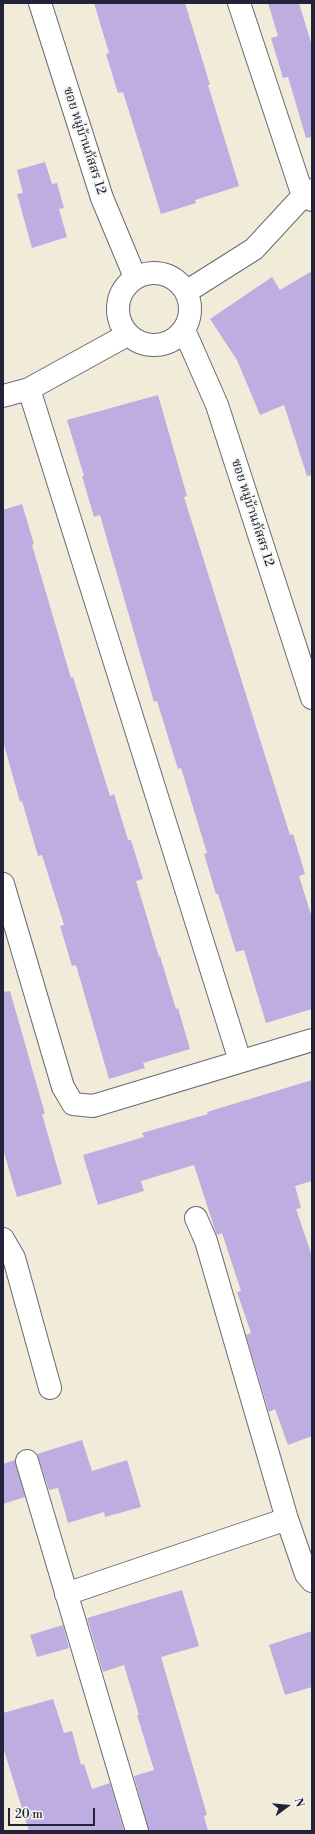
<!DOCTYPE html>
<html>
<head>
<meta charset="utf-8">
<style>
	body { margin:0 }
	#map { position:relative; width:315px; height:1834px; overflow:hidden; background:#f1ecda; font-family:"Libre Bodoni",serif }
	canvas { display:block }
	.frame { position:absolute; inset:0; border:4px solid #22223b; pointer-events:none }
	.north { position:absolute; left:267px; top:1786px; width:40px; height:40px; -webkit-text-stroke:3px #f6f6f2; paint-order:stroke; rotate:74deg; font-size:11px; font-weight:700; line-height:16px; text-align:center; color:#22223b }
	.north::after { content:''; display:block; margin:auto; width:14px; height:18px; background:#22223b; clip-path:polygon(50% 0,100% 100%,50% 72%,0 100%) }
	.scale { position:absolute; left:8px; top:1808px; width:87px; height:18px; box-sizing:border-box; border:2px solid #22223b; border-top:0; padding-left:5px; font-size:12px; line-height:14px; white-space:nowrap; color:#22223b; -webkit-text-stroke:3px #f6f6f2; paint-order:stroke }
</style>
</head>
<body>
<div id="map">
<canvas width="315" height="1834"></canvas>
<div class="frame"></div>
<div class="north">N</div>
<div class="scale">20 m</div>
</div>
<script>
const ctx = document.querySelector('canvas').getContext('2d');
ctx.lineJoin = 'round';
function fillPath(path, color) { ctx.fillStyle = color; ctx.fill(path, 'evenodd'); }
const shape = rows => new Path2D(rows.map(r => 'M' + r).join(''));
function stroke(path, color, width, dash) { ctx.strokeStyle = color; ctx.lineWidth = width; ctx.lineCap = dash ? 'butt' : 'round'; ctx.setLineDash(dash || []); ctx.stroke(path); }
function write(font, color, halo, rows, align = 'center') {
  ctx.font = font + ' "Libre Bodoni","Noto Serif Thai",serif'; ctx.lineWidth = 4; ctx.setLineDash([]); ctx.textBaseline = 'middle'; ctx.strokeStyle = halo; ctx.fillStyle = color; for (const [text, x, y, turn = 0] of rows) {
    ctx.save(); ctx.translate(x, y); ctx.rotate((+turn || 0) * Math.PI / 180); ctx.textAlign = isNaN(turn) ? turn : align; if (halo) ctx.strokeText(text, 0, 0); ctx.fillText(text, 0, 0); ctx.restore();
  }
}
fillPath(shape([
	[94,3,185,3,210,85,208,85,239,186,195,200,196,203,161,214,123,92,118,93,106,54,109,53],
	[268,3,299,3,312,46,312,137,306,138,288,77,283,78,271,38,278,36],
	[45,162,52,184,57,183,64,208,59,209,67,237,32,248,17,194,23,193,17,170],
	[312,271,312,475,307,476,284,405,260,415,237,360,210,319,272,277,280,290],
	[158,395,187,496,184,497,290,835,293,834,305,874,299,876,312,918,312,1009,266,1023,244,950,236,952,218,894,216,894,204,854,207,853,181,768,178,769,157,701,154,702,100,515,94,517,82,476,84,476,67,420],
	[22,504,34,544,32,545,71,678,73,677,110,796,114,794,128,840,131,840,143,879,136,881,159,957,160,956,176,1009,178,1008,190,1049,143,1063,145,1068,109,1079,76,965,72,966,60,926,64,925,42,855,38,856,22,801,20,802,3,741,3,510],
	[10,991,45,1114,42,1114,62,1184,17,1197,3,1149,3,992],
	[312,1080,312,1181,295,1186,301,1208,296,1209,312,1256,312,1436,288,1445,275,1409,269,1412,246,1335,251,1333,237,1292,241,1291,222,1233,217,1235,215,1230,194,1165,141,1181,144,1191,98,1205,83,1155,144,1137,142,1133,208,1114,207,1112],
	[82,1440,92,1471,127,1460,141,1507,105,1517,104,1512,68,1523,58,1488,49,1490,37,1454],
	[15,1460,25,1497,3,1504,3,1464],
	[182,1590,199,1646,161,1657,207,1815,204,1816,208,1831,149,1831,134,1776,154,1770,137,1715,139,1715,124,1665,103,1672,87,1618],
	[63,1625,69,1648,37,1657,30,1635],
	[312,1631,312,1687,285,1695,269,1645],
	[53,1699,64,1733,72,1731,81,1765,84,1764,92,1789,110,1783,124,1831,29,1831,3,1747,3,1713]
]), '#beade1');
const street = shape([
	[40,3,102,198,135,277],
	[239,3,303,196,312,200],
	'118 309a36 36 0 1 1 72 0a36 36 0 1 1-72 0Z',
	[186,292,254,249,303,196,312,190],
	[184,330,217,405,312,698],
	[29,389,240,1061],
	[3,396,29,389,127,335],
	[3,884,63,1087,73,1104,93,1106,312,1040],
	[196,1218,206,1241,287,1519,306,1574,312,1581],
	[3,1239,14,1258,50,1388],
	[27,1461,137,1831],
	[66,1594,287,1519]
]);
stroke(street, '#6a6973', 24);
stroke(street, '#fff', 22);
write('13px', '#22223b', '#f6f6f2', [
	["ซอย หมู่บ้านภัสสร 12",84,141,72],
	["ซอย หมู่บ้านภัสสร 12",252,513,72]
]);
</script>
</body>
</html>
